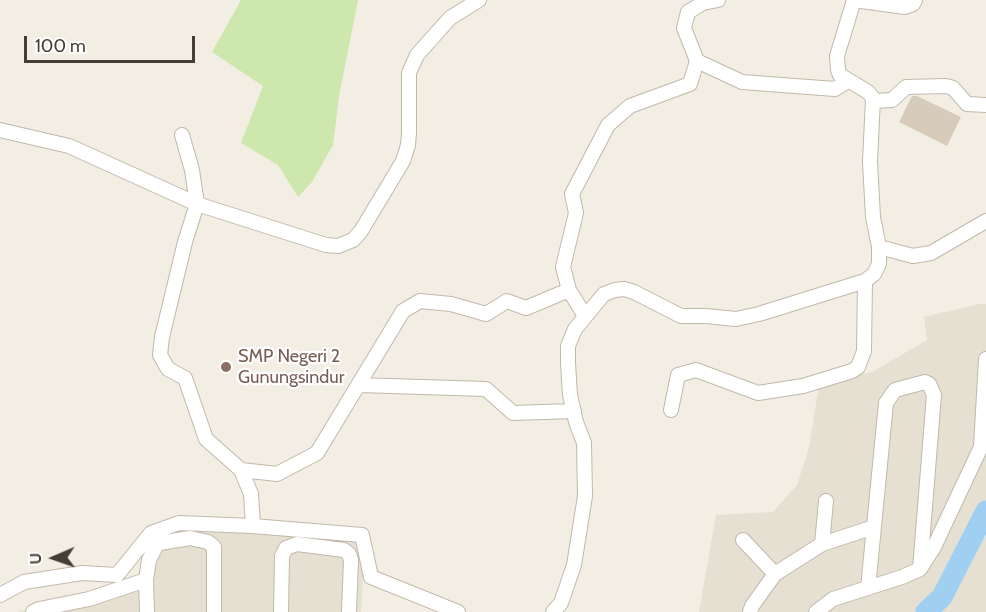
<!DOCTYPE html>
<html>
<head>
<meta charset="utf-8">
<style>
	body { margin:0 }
	#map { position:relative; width:986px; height:612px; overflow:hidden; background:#f2eee4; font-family:Cabin,sans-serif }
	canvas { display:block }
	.north { position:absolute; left:24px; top:528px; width:60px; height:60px; -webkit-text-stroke:4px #fff; paint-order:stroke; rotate:268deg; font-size:16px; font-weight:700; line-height:24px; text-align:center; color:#443e34 }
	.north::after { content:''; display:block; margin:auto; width:21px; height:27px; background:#443e34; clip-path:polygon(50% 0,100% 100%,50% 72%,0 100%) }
	.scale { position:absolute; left:24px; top:36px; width:171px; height:27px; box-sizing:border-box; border:3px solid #443e34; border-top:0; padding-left:8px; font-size:18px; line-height:21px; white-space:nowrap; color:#443e34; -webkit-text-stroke:4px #fff; paint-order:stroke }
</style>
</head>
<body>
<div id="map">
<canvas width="986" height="612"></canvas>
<div class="north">U</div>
<div class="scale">100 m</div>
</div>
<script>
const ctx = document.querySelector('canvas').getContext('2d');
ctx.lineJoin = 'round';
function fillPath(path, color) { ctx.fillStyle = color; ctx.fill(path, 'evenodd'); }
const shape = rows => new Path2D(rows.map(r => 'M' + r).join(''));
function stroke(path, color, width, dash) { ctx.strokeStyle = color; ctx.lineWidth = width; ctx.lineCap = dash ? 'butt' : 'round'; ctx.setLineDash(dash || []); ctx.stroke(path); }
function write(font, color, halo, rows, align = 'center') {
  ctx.font = font + ' Cabin,sans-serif'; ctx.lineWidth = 4.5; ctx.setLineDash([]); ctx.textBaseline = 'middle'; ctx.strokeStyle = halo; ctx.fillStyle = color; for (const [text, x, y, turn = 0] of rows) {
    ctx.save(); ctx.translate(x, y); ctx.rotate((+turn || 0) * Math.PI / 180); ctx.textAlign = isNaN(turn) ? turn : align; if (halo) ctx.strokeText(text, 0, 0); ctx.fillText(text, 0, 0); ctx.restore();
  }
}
fillPath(shape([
	[978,304,986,304,986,612,699,612,716,515,773,512,797,485,809,448,819,385,872,372,927,340,924,317],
	[156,528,365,538,361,612,17,612,134,584]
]), '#e6e0d2');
fillPath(shape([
	[241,0,358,0,339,96,333,145,312,182,298,197,278,165,241,143,263,86,212,52]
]), '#cde7ac');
stroke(shape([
	[926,612,942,597,986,511]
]), '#9fd0f1', 21);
fillPath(shape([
	[912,96,917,96,961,117,947,146,899,122]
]), '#d7ccbc');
const minor = shape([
	[697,61,742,82,835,89,848,81],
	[874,101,892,100,906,87,946,86,953,88,967,104,986,105],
	[0,130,69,146,197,204,326,245,338,246,353,240,361,231,403,161,408,145,409,133,409,73,417,55,450,18,479,0],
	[182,135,192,170,197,204,185,242,162,337,160,355,168,369,185,378,206,439,241,470,251,494,253,526],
	[879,247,913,256,931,253,986,221],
	[585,316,569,290,563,267,576,213,572,194,608,125,630,106,690,84,697,61,684,28,688,12,703,3,718,0],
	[359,385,486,389,513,413,574,411],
	[671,410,678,375,696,370,758,393,803,386,852,371,858,367,864,351,865,281],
	[981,447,986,359],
	[241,470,277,474,317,453,403,311,420,301,451,304,486,314,507,301,526,308,569,290],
	[743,540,775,574],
	[822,544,826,501],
	[868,588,886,403,895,390,925,382,929,384,934,395,920,569],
	[0,595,24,582,82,573,117,575,151,533,179,523,253,526,362,535,371,577,458,612],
	[33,612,39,609,89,599,146,580],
	[147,612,146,580,149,560,156,546,160,543,190,538,208,542,214,547,214,612],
	[281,612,282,556,286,548,297,544,344,550,349,554,351,560,349,612],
	[553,612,561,603,574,565,585,496,584,443,576,422,570,395,568,363,568,346,575,329,604,294,615,290,624,289,634,292,681,316,706,316,736,319,759,314,865,281,874,274,879,264,879,247,873,217,870,162,873,98,868,92,840,75,838,70,837,56,854,0,905,7,913,4,915,0],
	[750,612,752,606,775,574,822,544,874,527],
	[816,612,833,599,902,577,920,569,934,547,981,447,986,443]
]);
stroke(minor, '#c1b8aa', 16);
stroke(minor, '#fff', 14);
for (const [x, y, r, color] of [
	[226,367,6,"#8d6e63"]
]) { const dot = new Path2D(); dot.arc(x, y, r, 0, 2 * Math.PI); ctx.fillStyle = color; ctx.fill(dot); stroke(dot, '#fff', 2); }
write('18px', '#785e54', '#fff', [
	["SMP Negeri 2",238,357],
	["Gunungsindur",238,378]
], 'left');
</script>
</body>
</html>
